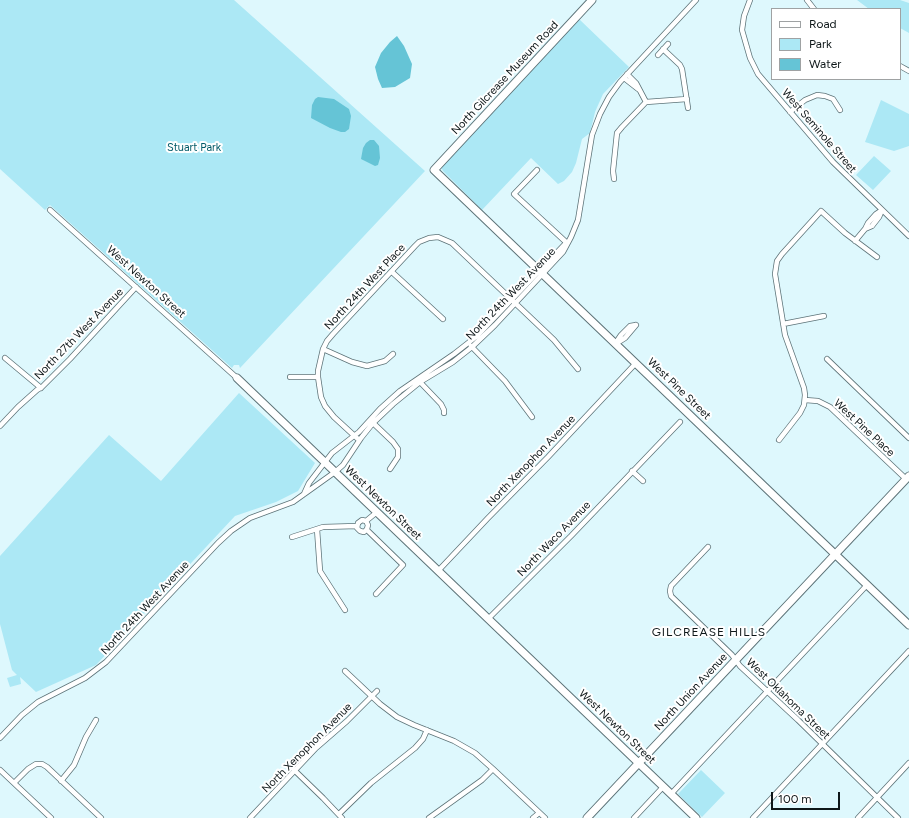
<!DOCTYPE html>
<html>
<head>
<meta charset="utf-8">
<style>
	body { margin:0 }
	#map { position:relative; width:909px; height:818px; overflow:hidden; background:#def8fd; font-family:Figtree,sans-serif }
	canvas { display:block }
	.legend { position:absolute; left:771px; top:8px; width:130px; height:72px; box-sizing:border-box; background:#fff; border:1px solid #9fa2a3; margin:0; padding:5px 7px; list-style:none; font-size:12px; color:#0e1719 }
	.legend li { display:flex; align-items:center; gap:8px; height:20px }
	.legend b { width:20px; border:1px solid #9fa2a3 }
	.scale { position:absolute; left:771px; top:792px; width:69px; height:18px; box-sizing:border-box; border:2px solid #0e1719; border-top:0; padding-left:5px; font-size:12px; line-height:14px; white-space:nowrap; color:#0e1719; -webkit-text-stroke:3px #fff; paint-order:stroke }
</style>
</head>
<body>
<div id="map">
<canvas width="909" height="818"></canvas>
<ul class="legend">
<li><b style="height:5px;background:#fff"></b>Road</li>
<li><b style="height:11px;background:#ace8f5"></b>Park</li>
<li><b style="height:11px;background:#65c4d6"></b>Water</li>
</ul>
<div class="scale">100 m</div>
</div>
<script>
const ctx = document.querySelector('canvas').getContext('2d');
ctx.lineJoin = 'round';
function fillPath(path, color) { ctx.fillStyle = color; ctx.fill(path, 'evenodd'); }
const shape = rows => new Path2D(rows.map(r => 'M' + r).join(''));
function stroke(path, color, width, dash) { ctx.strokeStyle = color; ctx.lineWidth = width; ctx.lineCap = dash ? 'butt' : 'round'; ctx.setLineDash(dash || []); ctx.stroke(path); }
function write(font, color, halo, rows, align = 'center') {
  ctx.font = font + ' Figtree,sans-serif'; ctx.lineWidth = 4; ctx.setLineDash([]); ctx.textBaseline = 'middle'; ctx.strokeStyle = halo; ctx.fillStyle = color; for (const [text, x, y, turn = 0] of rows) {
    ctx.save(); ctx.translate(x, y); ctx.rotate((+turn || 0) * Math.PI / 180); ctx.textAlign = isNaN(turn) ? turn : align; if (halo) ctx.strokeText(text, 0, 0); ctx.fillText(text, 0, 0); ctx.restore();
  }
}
fillPath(shape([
	[0,0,234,0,425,171,240,368,239,365,234,365,232,368,50,205,45,210,0,169],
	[857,0,900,0,909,3,909,33,900,28,900,9,869,9],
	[579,19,629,67,603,94,595,112,590,133,582,139,576,163,572,172,564,181,558,184,531,158,482,210,443,171,441,167],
	[881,100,909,114,909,146,894,151,865,142],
	[874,156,891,171,873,190,856,175],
	[239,393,315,463,298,491,276,502,235,516,96,665,36,692,20,677,21,684,10,687,7,678,17,675,12,670,0,624,0,556,109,435,161,481],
	[701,770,725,793,702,817,678,794]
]), '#ace8f5');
fillPath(shape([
	[397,36,404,46,412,64,410,78,395,87,382,88,378,79,375,67,381,53,390,42],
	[318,97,334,99,349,109,351,116,349,129,345,132,341,132,330,128,311,118,312,105,315,99],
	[370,140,374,140,379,146,380,158,378,165,375,166,361,159,363,148,366,143]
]), '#65c4d6');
const street = shape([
	[750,0,744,16,742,30,750,58,758,74,833,162,909,236],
	[807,0,814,9],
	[663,49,680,65,682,69,688,108],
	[658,55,668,44],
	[900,66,909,71],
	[627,74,636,83,646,102],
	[624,78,638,89],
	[790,112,805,100,817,95,825,96,833,99,840,110],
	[537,170,514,194,567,243],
	[614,179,613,171,617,133,622,127,646,102,687,99],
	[50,210,237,378],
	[865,229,872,226,879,217,882,210],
	[855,241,865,229,868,223,876,214,882,210],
	[392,272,443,319],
	[783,324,824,316],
	[617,343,625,338,636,325],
	[615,344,621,335,630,326,636,325],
	[471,346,505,381,532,417],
	[323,349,352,362,367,366,385,361,393,354],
	[5,358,41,388],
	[827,359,909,438],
	[290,377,318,377],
	[419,381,441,404,444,410,444,413],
	[805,400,818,401,830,407,906,479],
	[371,421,393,442,398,449,398,457,390,469],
	[0,426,18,407,37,390,42,387,70,359,136,287],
	[359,440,334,417,325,406,321,397,318,377,318,371,323,349,327,341,333,334,415,246,419,242,429,238,438,237,452,243,554,340,578,369],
	[779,440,800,413,804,405,805,395,804,388,785,335,775,274,777,261,782,254,821,211,845,233,877,257],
	[632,471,643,481],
	[304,494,309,483,332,453,359,432,380,409,400,391,454,354,477,336,565,244],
	[366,521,368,525,367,529,364,532,360,531,357,528,358,523,362,520,366,521,377,512],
	[317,529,320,571,345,610],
	[367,530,403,565,376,594],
	[292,537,323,527,357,526],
	[708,547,671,586,670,591,671,596,732,655,740,666,798,720,898,818],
	[438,571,488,518,548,457,636,363],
	[488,619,571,536,680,422],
	[345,671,380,704,397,717,414,725,454,741,475,753,493,769,545,818],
	[0,738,22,715,38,702,85,678,106,662,218,543,231,531,250,518,293,502,335,472,343,465,361,438,373,423,393,404,420,382,453,362,472,347,495,325,563,252,571,237,578,220,592,135,600,114,609,97,620,82,696,0],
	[290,766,323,798,342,818],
	[0,770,51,818],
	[61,781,74,765,86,737,96,720],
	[14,783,28,769,36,764,42,764,47,767,101,818],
	[671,794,867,585],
	[339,814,371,783,415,748,423,739,427,730],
	[250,818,316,748,347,721,377,691],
	[429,818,482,780,493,769],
	[533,818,539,813],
	[634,818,663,787],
	[753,818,909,651],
	[858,818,909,763]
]);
const secondary = shape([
	[592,0,434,170,909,625],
	[237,378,696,818],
	[587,818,909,476]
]);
stroke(street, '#5d7378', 6);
stroke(secondary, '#5d7378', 9);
stroke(street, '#fff', 4.5);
stroke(secondary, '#fff', 7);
write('11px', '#0e1719', '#fff', [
	["North Gilcrease Museum Road",505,78,-47],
	["West Seminole Street",819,131,49],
	["West Newton Street",146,282,42],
	["North 24th West Place",365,287,-47],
	["North 24th West Avenue",511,294,-46],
	["North 27th West Avenue",79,334,-46],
	["West Pine Street",679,389,44],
	["West Pine Place",864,428,43],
	["North Xenophon Avenue",531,461,-46],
	["West Newton Street",383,503,44],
	["North Waco Avenue",554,539,-46],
	["North 24th West Avenue",145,608,-47],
	["North Union Avenue",691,692,-47],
	["West Oklahoma Street",788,699,44],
	["West Newton Street",617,727,44],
	["North Xenophon Avenue",307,748,-45]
]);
write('11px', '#025a67', '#fff', [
	["Stuart Park",194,148]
]);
ctx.letterSpacing = '1px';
write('12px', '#0e1719', '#fff', [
	["GILCREASE HILLS",709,632]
]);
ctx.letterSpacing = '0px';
</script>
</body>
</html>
